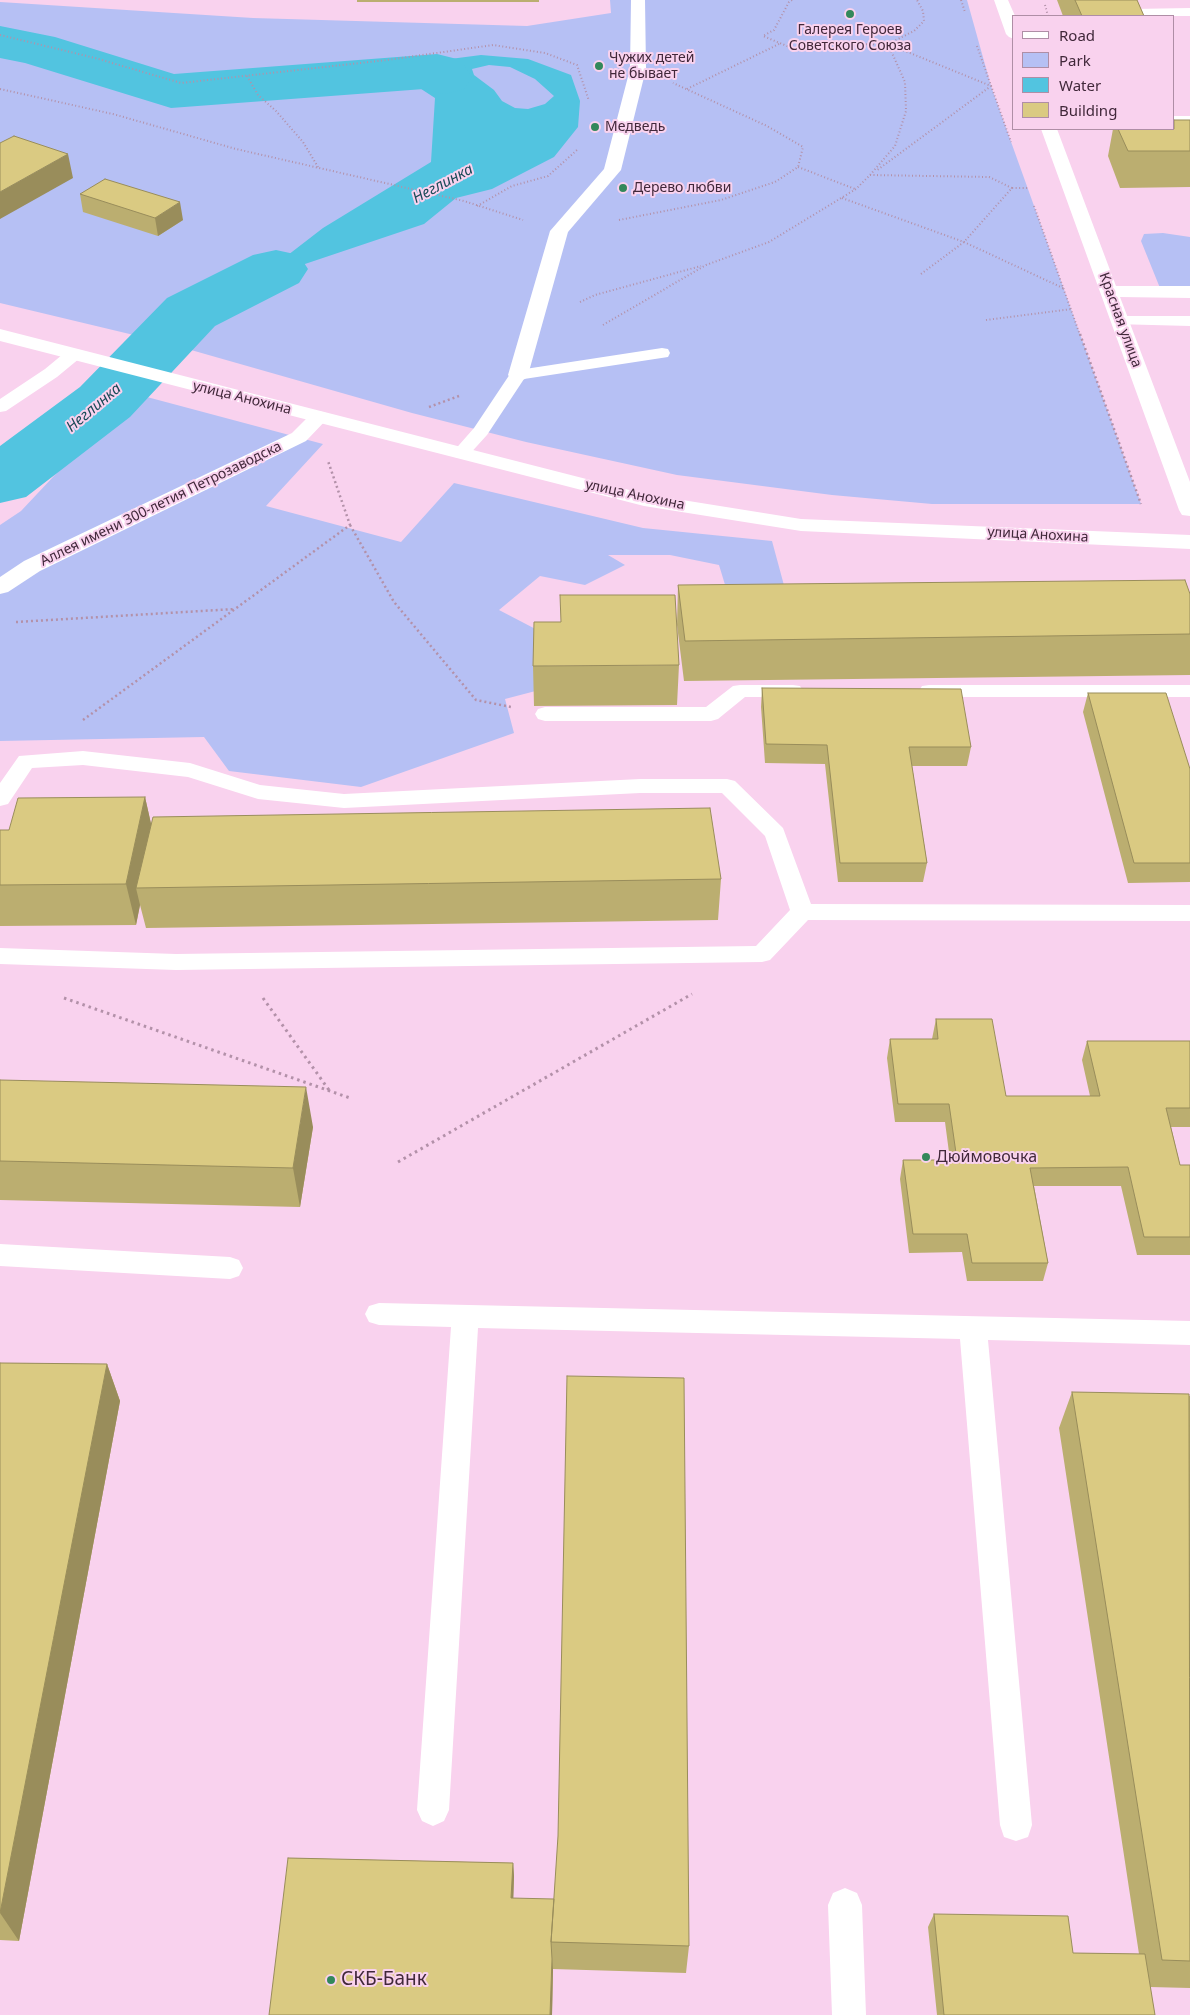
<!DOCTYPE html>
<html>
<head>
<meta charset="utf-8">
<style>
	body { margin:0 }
	#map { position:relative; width:1190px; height:2015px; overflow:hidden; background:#f9d2ee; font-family:"Noto Sans",sans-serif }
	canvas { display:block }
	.legend { position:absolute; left:1012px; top:15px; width:162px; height:115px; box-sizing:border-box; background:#f9d2ee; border:1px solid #af8ea6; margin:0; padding:6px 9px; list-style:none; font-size:15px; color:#41283a }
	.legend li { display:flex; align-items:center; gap:10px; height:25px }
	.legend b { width:25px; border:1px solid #af8ea6 }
</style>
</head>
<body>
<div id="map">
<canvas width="1190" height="2015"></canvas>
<ul class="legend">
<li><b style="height:6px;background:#fff"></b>Road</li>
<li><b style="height:14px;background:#b6c0f4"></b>Park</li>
<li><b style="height:14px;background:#52c4e0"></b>Water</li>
<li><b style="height:14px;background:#daca82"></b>Building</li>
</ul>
</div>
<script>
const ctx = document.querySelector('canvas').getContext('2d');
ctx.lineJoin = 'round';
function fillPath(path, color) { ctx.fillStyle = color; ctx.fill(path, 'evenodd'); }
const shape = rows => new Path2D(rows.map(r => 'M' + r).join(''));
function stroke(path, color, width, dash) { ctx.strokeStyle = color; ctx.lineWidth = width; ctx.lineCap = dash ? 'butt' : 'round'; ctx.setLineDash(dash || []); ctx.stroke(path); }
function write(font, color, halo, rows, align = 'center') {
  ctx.font = font + ' "Noto Sans",sans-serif'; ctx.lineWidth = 4; ctx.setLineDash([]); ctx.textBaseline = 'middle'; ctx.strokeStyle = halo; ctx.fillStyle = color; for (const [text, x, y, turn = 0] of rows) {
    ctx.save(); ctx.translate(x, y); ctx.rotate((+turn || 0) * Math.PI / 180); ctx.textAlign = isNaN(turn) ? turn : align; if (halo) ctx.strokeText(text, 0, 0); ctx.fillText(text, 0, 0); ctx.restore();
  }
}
fillPath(shape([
	[610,0,967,0,991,86,1141,504,932,504,832,495,677,475,526,442,412,413,163,342,0,303,0,2,253,18,527,26,611,13],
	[1163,233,1190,237,1190,288,1160,288,1141,241,1144,234],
	[132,393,323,444,266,506,401,542,454,483,643,528,772,541,785,589,726,588,719,565,670,555,608,555,625,565,585,585,540,576,499,610,547,635,547,688,505,699,514,733,361,787,229,771,204,737,0,741,0,525,21,511]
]), '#b6c0f4');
fillPath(shape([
	[481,55,528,59,571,75,580,101,578,127,554,157,492,189,456,198,424,224,296,267,205,322,184,348,148,338,178,309,288,255,323,228,431,162,435,98,415,85,311,81,327,75],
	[489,65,510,67,535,79,554,96,545,104,528,109,515,108,502,101,494,90,474,75,472,69]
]), '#52c4e0');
fillPath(shape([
	[0,26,55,37,174,74,437,54,457,59,464,65,472,77,464,89,444,94,424,89,171,108,25,63,0,58,0,26],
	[276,250,299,255,308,269,299,283,215,326,130,417,26,497,0,503,0,446,80,387,167,298,253,255,276,250]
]), '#52c4e0');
stroke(shape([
	[792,0,789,2,774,30,763,36,794,49,815,45,888,44,991,86,876,171],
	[961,0,965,12],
	[1045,5,1048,16],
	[0,35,95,58,181,83,387,60,493,45,545,53,577,65,589,101],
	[977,46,1011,142],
	[247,76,258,95,276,111,303,142,318,167],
	[0,89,113,114,236,149,464,201,523,220],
	[687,89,779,44],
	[798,167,855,189],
	[870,175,989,177,1012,188],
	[842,198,964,242,1065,289],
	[477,206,512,186,548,176,577,150],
	[1034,206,1080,335],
	[619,220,721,200,775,182,798,167,803,147,767,126,673,83],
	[921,274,964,242,1012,188,1028,188],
	[580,302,595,295,701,266],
	[986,320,1072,309],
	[603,325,706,265,769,242,856,189,870,175,895,146,906,111,905,82,888,44,914,31,924,21,923,11,917,0]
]), '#b391a9', 2, [1, 2.5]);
stroke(shape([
	[1080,334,1141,504],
	[429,407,459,396],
	[350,525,394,602,476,700,511,707],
	[16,622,235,609],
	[83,720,350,525,328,461]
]), '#b391a9', 2.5, [2, 3]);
stroke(shape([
	[64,998,350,1098],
	[263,998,329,1090],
	[398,1162,692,994]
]), '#b391a9', 3, [2.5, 4]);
fillPath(shape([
	[1190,8,1190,16,1130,16,1126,13,1133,9,1190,8],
	[1174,116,1190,116,1190,124,1174,124,1174,116],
	[1120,316,1190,316,1190,326,1114,324,1112,321,1114,318,1120,316],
	[662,348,668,349,670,353,668,357,524,379,487,435,467,457,461,458,455,457,452,453,474,428,512,371,662,348],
	[74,349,80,350,82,354,80,358,57,377,6,411,0,412,0,399,45,369,68,350,74,349],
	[740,685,793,685,800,686,803,691,800,696,793,697,745,697,718,719,711,721,545,721,538,719,535,714,538,709,545,707,706,707,733,686,740,685],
	[929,685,1190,685,1190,697,929,697,922,696,919,691,922,686,929,685],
	[83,751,190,763,260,785,344,794,640,779,727,779,735,781,783,828,811,904,1190,905,1190,921,808,920,770,960,762,962,176,970,0,964,0,948,176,954,756,946,790,910,765,836,722,793,640,793,344,808,258,799,188,777,83,765,32,768,8,804,0,806,0,783,19,756,83,751],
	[0,1244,230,1257,239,1260,243,1268,239,1276,230,1279,0,1266,0,1244],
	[379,1303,1190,1321,1190,1345,988,1340,1032,1825,1028,1837,1016,1841,1004,1837,1000,1825,960,1339,478,1328,449,1810,444,1821,433,1826,422,1821,417,1810,451,1327,379,1325,369,1322,365,1314,369,1306,379,1303],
	[845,1888,857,1893,862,1905,866,2015,832,2015,828,1905,833,1893,845,1888]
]), '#fff');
fillPath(shape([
	[631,0,645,0,646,69,621,170,568,232,528,375,525,379,518,381,511,379,508,375,550,231,604,169,630,69,631,0],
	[994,0,1008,0,1015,16,1014,39,1009,37,1006,34,994,0],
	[1041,129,1057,129,1116,286,1190,286,1190,298,1120,297,1190,482,1190,516,1182,515,1179,510,1041,129],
	[319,411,326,413,329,417,306,441,40,571,8,592,0,594,0,577,24,561,292,433,312,413,319,411]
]), '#fff');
fillPath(shape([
	[0,329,645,494,801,519,1190,535,1190,549,801,531,644,506,0,341,0,329]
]), '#fff');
fillPath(shape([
	[357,0,539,0,539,2,357,2],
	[1057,0,1137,0,1144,16,1063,16],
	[1190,120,1190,187,1120,188,1108,156,1113,129,1174,129],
	[80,194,183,220,158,236,83,212],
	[678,585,1190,594,1190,675,684,681,677,625],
	[679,665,677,705,534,706,533,666],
	[762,688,971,747,967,766,912,766,927,863,923,882,838,882,825,764,765,763,761,707],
	[1088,693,1190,769,1190,882,1128,883,1083,712],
	[145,797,151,824,721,879,718,920,146,928,140,905,136,925,0,926,0,830,9,830],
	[936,1019,1006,1096,1090,1096,1082,1060,1087,1041,1190,1041,1190,1127,1171,1127,1180,1165,1190,1165,1190,1255,1137,1255,1121,1186,1034,1186,1048,1263,1043,1281,967,1281,962,1252,909,1253,900,1179,903,1160,950,1160,945,1122,895,1122,887,1058,890,1039,932,1039],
	[0,1080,313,1127,300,1207,0,1200],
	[0,1363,107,1364,120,1401,19,1941,0,1940],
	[1072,1392,1190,1396,1190,1988,1150,1987,1155,2015,937,2015,928,1927,934,1914,1073,1953,1139,1954,1059,1428],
	[288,1858,513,1863,514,1876,513,1898,689,1946,686,1973,553,1969,552,2015]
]), '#bbae70');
fillPath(shape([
	[68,154,73,178,0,219,0,192],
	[180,202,183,220,158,236,155,218],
	[145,797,154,837,136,888,140,905,136,925,126,884],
	[306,1087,313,1127,300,1207,293,1168],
	[107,1364,120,1401,19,1941,0,1913],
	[513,1863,514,1876,513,1911,511,1898],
	[552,1959,553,1969,552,2015,550,2015]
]), '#998d5b');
const building = shape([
	[1075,0,1137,0,1144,16,1082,16,1075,0],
	[1174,120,1190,120,1190,151,1128,151,1118,129,1174,129,1174,120],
	[14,136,68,154,0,192,0,143,14,136],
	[105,179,180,202,155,218,80,194,105,179],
	[1185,580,1190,594,1190,634,685,641,678,585,1185,580],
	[560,595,675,595,679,665,533,666,534,622,561,622,560,595],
	[762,688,961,689,971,747,909,747,927,863,840,863,827,745,766,744,762,688],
	[1088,693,1166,693,1190,769,1190,863,1134,863,1088,693],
	[145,797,126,884,0,885,0,830,9,830,18,798,145,797],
	[710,808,721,879,136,888,153,817,710,808],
	[936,1019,992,1019,1006,1096,1100,1096,1087,1041,1190,1041,1190,1108,1166,1108,1180,1165,1190,1165,1190,1237,1144,1237,1128,1167,1030,1168,1048,1263,972,1263,967,1234,913,1234,903,1160,957,1160,949,1104,898,1104,890,1039,938,1039,936,1019],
	[0,1080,306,1087,293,1168,0,1161,0,1080],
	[0,1363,107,1364,0,1913,0,1363],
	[567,1376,684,1378,689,1946,551,1942,558,1836,567,1376],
	[1072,1392,1189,1394,1190,1961,1162,1960,1072,1392],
	[288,1858,513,1863,511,1898,554,1899,551,1942,552,1959,550,2015,269,2015,288,1858],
	[934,1914,1068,1916,1073,1953,1145,1954,1155,2015,944,2015,934,1914]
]);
fillPath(building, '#daca82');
stroke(building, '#998d5b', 1);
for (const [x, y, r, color] of [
	[850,14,5,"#33885b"],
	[599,66,5,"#33885b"],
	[595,127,5,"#33885b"],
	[623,188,5,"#33885b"],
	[926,1157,5,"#33885b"],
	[331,1980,5,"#33885b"]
]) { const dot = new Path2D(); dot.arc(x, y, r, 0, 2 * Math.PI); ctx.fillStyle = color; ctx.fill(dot); stroke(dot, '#f9d2ee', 2); }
write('14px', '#41283a', '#f9d2ee', [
	["Галерея Героев",850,30,"center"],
	["Советского Союза",850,46,"center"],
	["Чужих детей",609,58],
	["не бывает",609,74],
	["Медведь",605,127],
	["Дерево любви",633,188]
], 'left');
write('14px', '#41283a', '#f9d2ee', [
	["Красная улица",1120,320,70],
	["улица Анохина",242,398,14],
	["улица Анохина",635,495,12],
	["Аллея имени 300-летия Петрозаводска",161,504,-26],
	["улица Анохина",1038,535,3]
]);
write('italic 15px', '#194a57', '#f9d2ee', [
	["Неглинка",443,184,-28],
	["Неглинка",94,408,-40]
]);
write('16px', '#41283a', '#f9d2ee', [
	["Дюймовочка",936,1157]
], 'left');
write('19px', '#41283a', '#f9d2ee', [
	["СКБ-Банк",341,1980]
], 'left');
</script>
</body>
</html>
